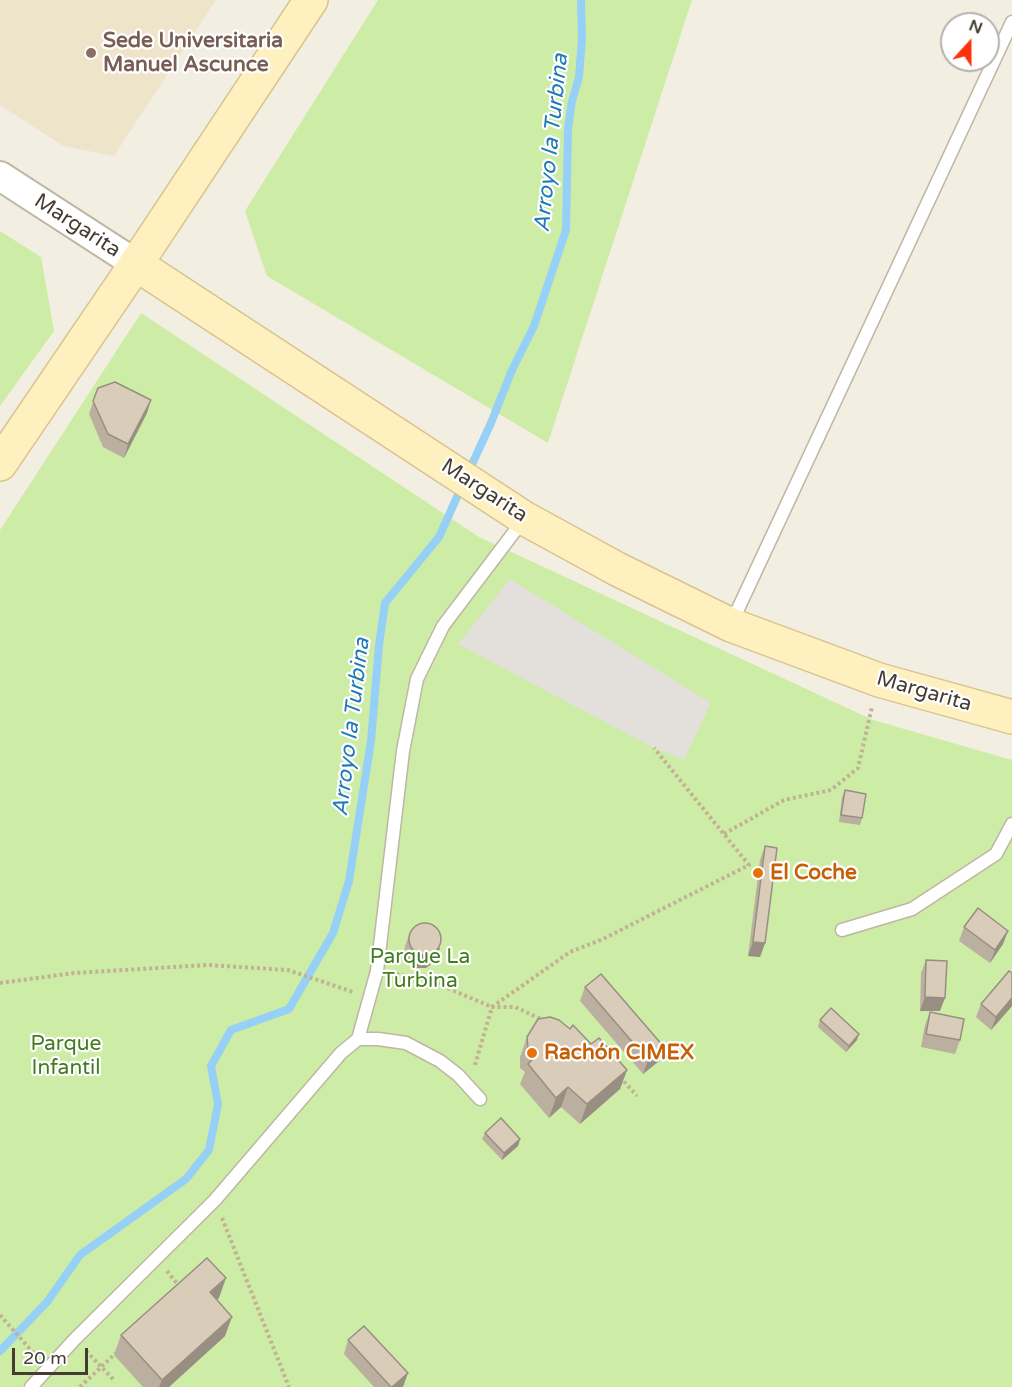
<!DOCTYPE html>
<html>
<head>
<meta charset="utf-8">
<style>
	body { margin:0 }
	#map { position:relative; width:1012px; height:1387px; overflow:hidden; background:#f3eee2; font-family:"Varela Round",sans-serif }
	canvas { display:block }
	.north { position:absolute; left:940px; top:12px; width:60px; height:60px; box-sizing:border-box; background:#fff; border:2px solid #b5b1ad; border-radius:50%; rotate:21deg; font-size:16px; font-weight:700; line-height:24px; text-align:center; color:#453d32 }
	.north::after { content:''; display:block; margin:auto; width:21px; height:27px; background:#ff310d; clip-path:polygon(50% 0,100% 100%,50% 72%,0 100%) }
	.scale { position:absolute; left:12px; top:1348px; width:76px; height:27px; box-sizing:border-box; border:3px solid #453d32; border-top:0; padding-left:8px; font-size:18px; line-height:21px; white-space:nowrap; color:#453d32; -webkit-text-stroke:4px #fff; paint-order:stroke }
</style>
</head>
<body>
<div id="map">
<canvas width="1012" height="1387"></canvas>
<div class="north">N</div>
<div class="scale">20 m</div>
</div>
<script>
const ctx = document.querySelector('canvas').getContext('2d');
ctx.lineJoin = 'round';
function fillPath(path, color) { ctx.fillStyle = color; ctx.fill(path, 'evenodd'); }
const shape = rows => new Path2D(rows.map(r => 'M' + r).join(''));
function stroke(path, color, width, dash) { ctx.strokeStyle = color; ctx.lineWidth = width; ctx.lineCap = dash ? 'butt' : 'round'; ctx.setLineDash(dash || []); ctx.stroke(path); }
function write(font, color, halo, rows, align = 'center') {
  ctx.font = font + ' "Varela Round",sans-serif'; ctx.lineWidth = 4.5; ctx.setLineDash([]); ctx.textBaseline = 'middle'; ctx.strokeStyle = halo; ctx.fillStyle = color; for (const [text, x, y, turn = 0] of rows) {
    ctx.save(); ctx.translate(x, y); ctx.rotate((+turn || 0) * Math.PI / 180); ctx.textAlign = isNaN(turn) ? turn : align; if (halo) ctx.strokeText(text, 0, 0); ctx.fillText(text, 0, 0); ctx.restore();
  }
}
fillPath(shape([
	[0,0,216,0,114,156,63,146,0,105]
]), '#eee4ca');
fillPath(shape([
	[378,0,692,0,548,443,267,276,245,211],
	[0,231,41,257,54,331,0,406],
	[141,313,479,537,873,720,1012,760,1012,1387,0,1387,0,530]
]), '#cdeca6');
fillPath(shape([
	[510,579,711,703,684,760,654,748,458,644]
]), '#e3e0db');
stroke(shape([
	[468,473,491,423,512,370,534,326,566,230,568,129,572,101,579,77,582,39,581,0],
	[0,1351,47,1302,80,1255,186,1179,209,1150,218,1104,211,1066,231,1030,289,1009,333,933,349,881,371,741,379,645,385,603,439,537,462,486]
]), '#97d0f7', 8);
const service = shape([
	[731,624,1012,22],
	[842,930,912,909,996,854,1012,824],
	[358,1039,378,1039,406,1043,440,1061,458,1075,480,1099],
	[31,1387,74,1340,215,1200,341,1053,358,1039,377,971,403,751,417,679,443,626,524,519]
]);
const tertiary = shape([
	[0,176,136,264]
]);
const secondary = shape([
	[136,264,524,518,617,569,731,625,879,680,1012,717],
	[0,464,136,264,311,0]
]);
stroke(service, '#bfb6a4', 15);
stroke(tertiary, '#bfb6a4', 32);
stroke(secondary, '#d8c48c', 36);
stroke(shape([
	[724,834,784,800,831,790,858,768,872,707],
	[396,974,426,979,492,1007,570,952,603,939,749,865,654,748],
	[0,983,74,973,208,965,288,970,353,992],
	[475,1065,492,1007,515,1007,543,1020],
	[620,1077,637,1096],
	[222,1218,289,1387],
	[167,1271,179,1286],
	[0,1315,36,1356],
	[86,1351,114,1380],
	[80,1387,116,1353]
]), '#c2b294', 4, [3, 3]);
stroke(service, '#fff', 12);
stroke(tertiary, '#fff', 28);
stroke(secondary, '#fff0c0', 33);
fillPath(shape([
	[98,388,147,413,124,458,103,447,89,414],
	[845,790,862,818,860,825,839,822,842,797],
	[765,846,765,943,760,957,748,956,760,860],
	[964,927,1003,944,990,963,959,941],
	[410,933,440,948,435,961,426,968,415,968,406,962,404,957,405,946],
	[926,960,940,1011,920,1011,921,973],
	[1012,973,1012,1006,991,1030,976,1017,981,1004],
	[585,987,664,1047,659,1061,643,1074,580,1001],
	[930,1012,960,1040,955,1054,921,1047,925,1025],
	[820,1020,857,1040,846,1052,818,1027],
	[570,1029,627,1070,620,1089,580,1124,561,1107,549,1118,520,1084,525,1072,520,1068,520,1057,527,1037],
	[485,1133,520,1139,518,1146,502,1160,482,1139],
	[219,1298,217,1299,225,1336,169,1387,143,1387,114,1355,121,1335],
	[348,1340,403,1387,374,1387,344,1354]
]), '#bbaf9f');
fillPath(shape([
	[151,400,147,413,124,458,128,444],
	[1008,931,1003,944,990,963,995,950],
	[753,942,765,943,760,957,748,956],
	[440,948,435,961,426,968,415,968,420,955],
	[925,997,945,998,940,1011,920,1011],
	[1012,998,1012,1006,991,1030,996,1017],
	[859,1034,857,1040,846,1052,849,1046],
	[664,1047,659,1061,643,1074,648,1060],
	[627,1070,620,1089,580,1124,587,1104],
	[568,1087,561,1107,549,1118,556,1098],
	[520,1139,518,1146,502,1160,504,1153],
	[226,1278,219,1298,203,1312,210,1292],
	[232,1317,225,1336,169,1387,159,1387,162,1380],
	[408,1373,403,1387,392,1387]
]), '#988f82');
const building = shape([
	[115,382,151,400,128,444,108,434,93,401,98,388,115,382],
	[845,790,866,794,862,818,841,815,845,790],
	[765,846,777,848,765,943,753,942,765,846],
	[978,908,1008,931,995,950,964,927,978,908],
	'409 939a16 16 0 1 1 32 0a16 16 0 1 1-32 0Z',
	[926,960,947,961,945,998,925,997,926,960],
	[1009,971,1012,973,1012,998,996,1017,981,1004,1009,971],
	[601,974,664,1047,648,1060,585,987,601,974],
	[831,1008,859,1034,849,1046,820,1020,831,1008],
	[930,1012,964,1019,960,1040,926,1034,930,1012],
	[550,1017,559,1020,570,1029,573,1025,591,1044,599,1038,627,1070,587,1104,568,1087,556,1098,528,1064,536,1056,528,1048,527,1037,538,1019,550,1017],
	[501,1118,520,1139,504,1153,485,1133,501,1118],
	[207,1258,226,1278,210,1292,232,1317,162,1380,121,1335,207,1258],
	[364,1326,408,1373,392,1387,391,1387,348,1340,364,1326]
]);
fillPath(building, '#d9ccb9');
stroke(building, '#988f82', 1.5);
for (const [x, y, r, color] of [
	[91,53,6,"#8d6e63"],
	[758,873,6,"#e8710a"],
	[532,1053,6,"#e8710a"]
]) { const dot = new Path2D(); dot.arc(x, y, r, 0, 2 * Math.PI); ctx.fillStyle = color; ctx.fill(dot); stroke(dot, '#fff', 2); }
write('bold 21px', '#785e54', '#fff', [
	["Sede Universitaria",103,41],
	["Manuel Ascunce",103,65]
], 'left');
write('21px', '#453d32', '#fff', [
	["Margarita",77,226,33],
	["Margarita",484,491,33],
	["Margarita",924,692,16]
]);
write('bold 21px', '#c56008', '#fff', [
	["El Coche",770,873],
	["Rachón CIMEX",544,1053]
], 'left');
write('21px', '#437c20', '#fff', [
	["Parque La",420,957],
	["Turbina",420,981],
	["Parque",66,1044],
	["Infantil",66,1068]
]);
write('italic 22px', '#217abb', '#fff', [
	["Arroyo la Turbina",552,143,-84],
	["Arroyo la Turbina",352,727,-83]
]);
</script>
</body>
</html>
